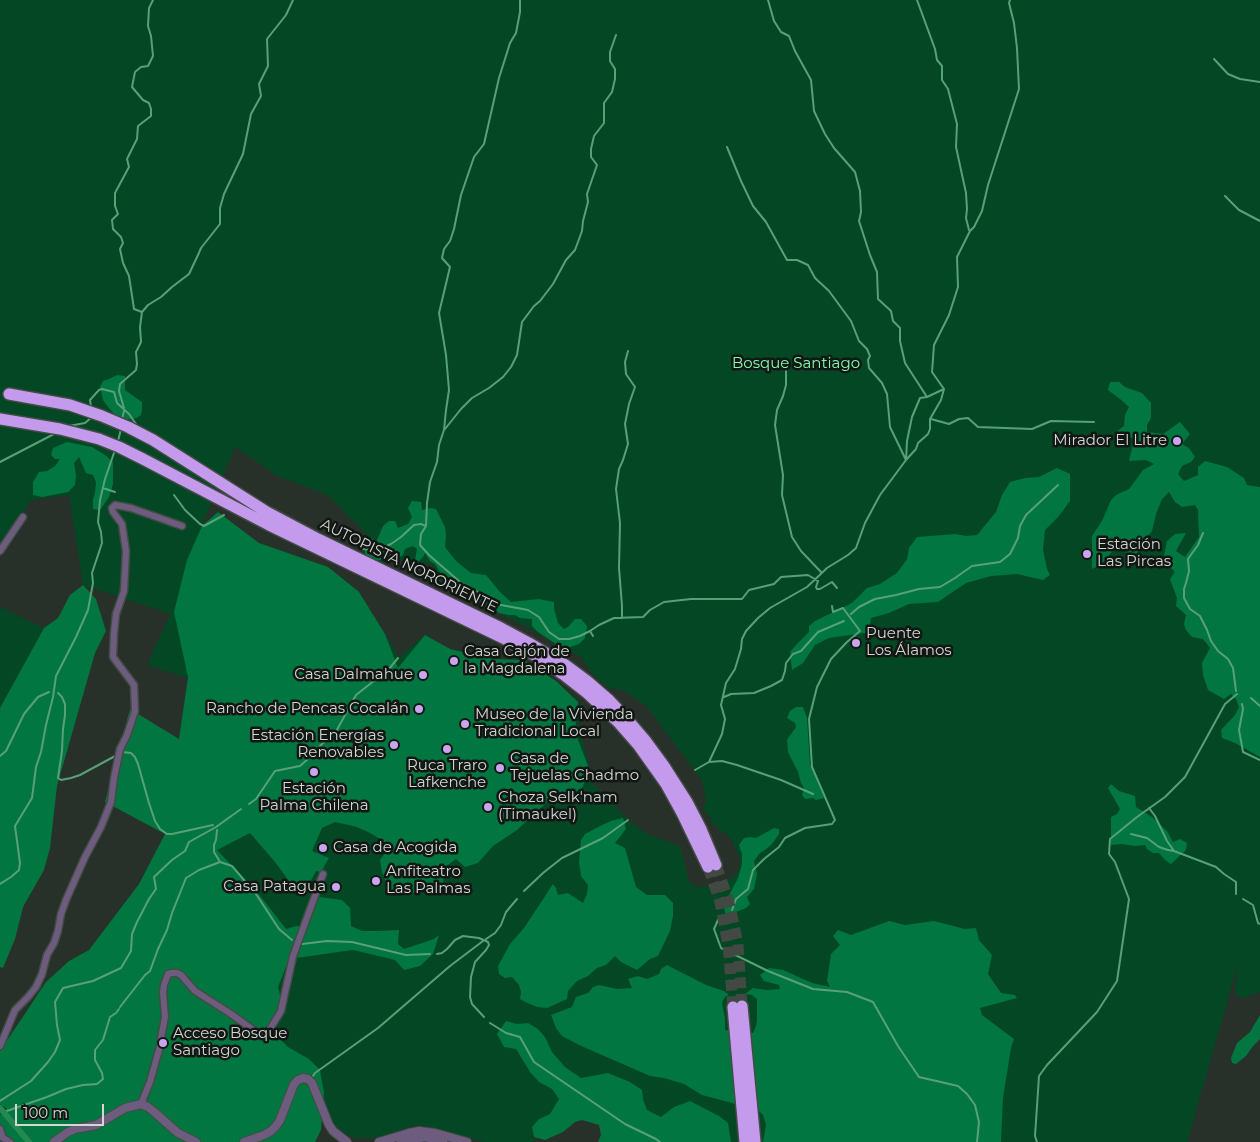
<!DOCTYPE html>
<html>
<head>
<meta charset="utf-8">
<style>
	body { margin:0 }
	#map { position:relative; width:1260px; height:1142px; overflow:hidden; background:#28302a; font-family:Montserrat,sans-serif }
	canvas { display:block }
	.scale { position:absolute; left:15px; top:1104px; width:89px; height:22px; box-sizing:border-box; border:2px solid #d2d7d3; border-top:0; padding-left:6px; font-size:15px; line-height:18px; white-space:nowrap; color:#d2d7d3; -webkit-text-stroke:4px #131714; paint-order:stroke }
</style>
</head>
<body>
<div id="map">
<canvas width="1260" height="1142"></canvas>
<div class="scale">100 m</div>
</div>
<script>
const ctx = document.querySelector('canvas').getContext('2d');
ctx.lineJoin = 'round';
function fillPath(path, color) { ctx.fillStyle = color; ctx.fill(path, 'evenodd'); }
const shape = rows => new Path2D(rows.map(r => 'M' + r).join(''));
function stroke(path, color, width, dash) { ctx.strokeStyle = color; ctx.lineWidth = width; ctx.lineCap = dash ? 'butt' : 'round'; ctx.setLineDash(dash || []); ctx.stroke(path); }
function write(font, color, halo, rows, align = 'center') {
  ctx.font = font + ' Montserrat,sans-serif'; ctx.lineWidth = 5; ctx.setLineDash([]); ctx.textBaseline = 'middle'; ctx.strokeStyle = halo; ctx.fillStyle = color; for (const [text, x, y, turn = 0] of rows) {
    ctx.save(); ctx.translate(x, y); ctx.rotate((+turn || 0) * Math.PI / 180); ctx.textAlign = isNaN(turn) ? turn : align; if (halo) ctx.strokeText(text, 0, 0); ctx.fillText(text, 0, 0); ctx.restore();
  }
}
fillPath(shape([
	[0,0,1260,0,1260,992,1243,998,1239,997,1237,996,1235,991,1238,964,1188,1139,1188,1142,656,1142,559,1099,550,1114,546,1116,533,1142,485,1142,417,1125,374,1138,353,1138,332,1125,320,1094,7,1109,0,1104,0,1051,46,982,69,961,89,950,139,884,165,834,188,678,147,665,170,614,83,585,69,495,32,500,0,543],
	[235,447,277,476,327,495,368,536,362,553,376,562,398,560,414,560,434,566,441,584,533,630,560,647,580,656,594,676,609,688,624,691,646,706,702,780,706,801,703,809,711,818,712,824,730,837,739,856,740,867,737,873,732,878,704,887,695,886,689,882,681,847,650,835,629,821,608,798,591,782,590,771,578,721,587,710,556,681,524,660,492,659,450,649,425,635,399,657,359,592,328,567,259,543,218,512,202,525],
	[0,607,44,628,0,708]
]), '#034725');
fillPath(shape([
	[117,375,125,376,125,390,142,402,142,410,141,415,137,418,124,420,115,415,108,407,103,400,100,387,103,381,109,379],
	[1110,382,1119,382,1125,387,1142,393,1151,403,1151,418,1147,425,1147,432,1163,434,1180,422,1190,434,1182,444,1189,448,1195,457,1191,462,1182,466,1178,474,1184,481,1198,475,1198,467,1205,461,1227,467,1244,478,1247,485,1260,487,1260,757,1235,743,1222,738,1221,730,1235,715,1239,707,1236,699,1231,694,1224,699,1208,690,1203,675,1202,663,1210,648,1203,639,1192,637,1186,630,1184,624,1186,615,1176,606,1177,598,1170,579,1175,572,1170,567,1163,561,1167,541,1175,534,1186,533,1176,551,1185,557,1199,537,1198,510,1195,505,1182,507,1175,502,1169,492,1162,499,1156,514,1152,531,1141,545,1133,565,1127,565,1125,557,1128,540,1119,543,1101,565,1092,569,1092,536,1102,521,1111,500,1116,495,1129,489,1143,470,1154,464,1146,460,1129,461,1134,439,1116,432,1124,426,1125,415,1129,407,1120,399,1108,390],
	[67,442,92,447,105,455,113,462,113,484,109,497,100,510,93,509,93,500,95,492,96,482,93,475,86,473,79,457,74,463,76,475,75,485,68,492,42,497,33,495,33,482,39,472,47,471,55,466,60,459,55,459,51,455,53,448],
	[1057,468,1070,474,1070,501,1059,516,1045,530,1043,550,1047,569,1050,575,1043,580,1017,574,991,576,966,583,938,602,909,604,889,613,871,618,870,624,884,631,879,637,871,632,829,638,815,645,803,663,792,670,790,652,796,645,809,632,809,626,815,621,852,603,867,588,880,584,897,573,907,559,909,548,917,537,955,534,966,536,977,535,996,512,1002,495,1010,482,1025,478,1039,477],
	[412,501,421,502,422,510,431,508,436,509,445,527,446,535,445,547,456,561,471,573,486,575,500,592,511,602,539,599,554,602,554,609,558,623,564,629,568,627,575,619,581,619,587,626,585,638,579,644,567,648,559,646,538,632,532,626,532,619,520,618,515,615,508,615,499,613,494,609,486,607,476,601,472,595,465,591,459,591,449,588,444,583,442,576,435,564,430,561,425,553,423,557,419,561,415,560,417,549,413,546,405,549,403,555,397,559,376,560,369,558,365,554,365,548,369,547,368,540,371,538,374,540,377,540,383,526,389,521,395,521,398,528,408,524,412,517,408,508],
	[218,512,259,543,328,567,359,592,385,634,398,668,425,635,450,649,492,659,524,660,556,681,578,702,575,732,590,771,581,790,556,794,517,830,493,846,478,863,465,867,456,859,444,868,443,885,434,891,400,894,390,892,382,872,380,860,388,849,382,840,370,833,357,827,335,822,322,828,312,851,329,858,321,872,316,871,307,888,297,892,275,862,250,833,217,850,257,892,286,929,296,926,308,927,319,897,342,900,350,908,351,926,362,931,378,931,399,930,398,944,404,949,434,939,439,935,433,954,420,966,404,970,395,960,353,950,289,959,278,987,281,999,277,1014,272,1023,276,1035,288,1047,309,1059,320,1070,324,1093,321,1130,315,1142,0,1142,0,1115,7,1109,0,1104,0,1051,46,982,69,961,89,950,139,884,165,834,105,802,130,709,179,739,188,677,174,612,187,560,202,526],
	[83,585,96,599,106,631,95,653,57,786,50,848,44,870,23,907,15,939,3,968,0,967,0,708,44,628,58,618,70,595],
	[796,707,803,707,807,718,810,764,824,798,816,800,813,798,805,799,802,795,804,788,801,783,798,772,788,752,787,740,796,727,795,723,787,718,790,711],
	[1111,784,1119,791,1135,796,1136,807,1152,817,1167,831,1173,842,1180,839,1187,843,1186,850,1171,864,1165,860,1159,853,1153,853,1147,849,1145,845,1135,846,1122,844,1111,845,1111,817,1117,814,1120,809,1108,788],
	[623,818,626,829,615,843,625,848,636,887,647,895,665,895,673,903,673,916,670,931,658,956,650,959,637,970,621,962,615,956,606,965,597,968,588,976,577,981,568,991,567,999,547,1008,537,1007,525,1002,520,999,521,992,519,985,512,977,505,978,499,974,498,966,510,944,524,928,553,884,556,888,558,895,568,893,583,903,587,894,588,885,581,876,579,862,581,840,585,834,600,826,611,821],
	[774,828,779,829,779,834,772,844,765,850,760,853,754,861,757,874,754,889,747,897,750,904,746,908,736,912,727,920,724,908,725,903,738,878,742,864,742,854,739,845,744,838,750,837,756,838],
	[889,921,905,925,934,921,965,929,976,928,979,940,992,955,988,974,1001,993,1015,995,1017,998,980,1008,982,1015,1014,1039,1011,1048,1003,1098,1001,1142,763,1142,766,1125,763,1115,758,1110,702,1095,684,1084,664,1078,650,1076,579,1045,562,1036,556,1028,551,1015,572,1007,576,997,588,993,593,987,599,985,617,989,632,988,628,979,638,976,647,979,659,974,661,969,667,965,706,985,724,991,729,995,726,996,723,1000,722,1004,725,1018,725,1030,753,1033,756,1026,757,1020,757,999,752,995,745,994,753,988,767,990,780,989,779,985,764,981,760,975,769,968,783,970,812,983,830,987,827,981,831,954,840,945,833,936,838,930,851,935],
	[1260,1015,1260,1039,1253,1046,1246,1056,1236,1064,1232,1063,1231,1058,1237,1043,1250,1032],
	[506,1021,517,1024,528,1023,538,1029,545,1037,552,1052,565,1067,581,1078,608,1073,630,1082,642,1090,643,1099,647,1110,661,1117,674,1107,690,1101,719,1116,728,1123,731,1142,598,1142,601,1135,599,1125,582,1120,575,1122,563,1132,545,1140,534,1137,532,1127,539,1119,550,1114,559,1099,552,1089,539,1082,530,1072,516,1049,504,1047,497,1034]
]), '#027640');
stroke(shape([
	[768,0,774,21,781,32,789,36,795,51,811,80,814,111,825,134,834,148,855,172,860,191,861,212,859,221,870,255,877,272,878,299,891,311,893,321,900,328,900,341,905,363,927,397],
	[917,0,935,49,937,60,942,66,942,80,948,89,957,124,956,147,966,193,967,209,966,218,969,230],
	[1214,59,1228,74,1240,79,1260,82],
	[727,147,741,181,753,206,766,222,787,260,797,260,808,265,815,278,829,291,851,321,859,341,867,349,870,356,868,360,869,368,882,383,887,394,890,427,906,460,916,449,918,443,928,434,930,429,930,419,941,400,944,389],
	[1225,196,1239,210,1260,221],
	[142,312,134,309,129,276,123,263,120,249,123,243,121,237,113,229,112,220,118,214,115,206,115,193,129,167,127,159,137,139,138,126,151,116,151,109,149,103,143,100,132,87,135,72,141,67,148,66,153,56,151,36,148,26,149,8,153,0],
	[786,366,786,385,783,396,777,410,775,425,783,475,782,495,792,537,801,551,821,572],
	[91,407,90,400,99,390,102,389,114,392,117,403,129,414,136,424],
	[124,408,119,391,120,384,136,370,137,364,136,352,141,342,140,327,142,312,148,305,161,297,172,287,189,274,198,255,201,248,220,224,220,208,224,194,243,154,251,114,261,96,259,84,268,66,267,39,286,15,293,0],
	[122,419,124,411],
	[931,419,949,424,959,419,968,418,978,427,1032,429,1051,421,1094,422],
	[69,426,85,423,92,417],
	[445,429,461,409,472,398,489,388,503,377,511,367,517,355,522,322,534,306,540,301,553,284,566,260,575,250,582,231,583,221,588,202,587,194,597,165,591,157,591,149,594,136,604,123,604,103,612,92,615,79,615,69,610,61,610,52,616,35],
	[118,441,121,429],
	[0,462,56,433],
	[103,488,115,492],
	[174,495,185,510,200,524,204,526,224,515],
	[426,526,427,503,430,482,437,462,439,445,444,430,446,410,449,390,446,355,439,313,450,267,442,258,444,249,450,241,454,229,461,195,474,157,484,144,499,78,510,43,516,33,520,12,520,0],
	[426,526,421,534,420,545,429,555,460,582,501,605,528,610,539,617,549,632,559,639,569,639,580,636,590,631],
	[1203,533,1198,545,1188,559,1189,571,1186,583,1184,589,1184,598,1190,609,1200,616,1207,630,1211,641,1218,651,1228,659,1233,668,1236,691],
	[363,549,378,550,391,544,401,537,414,525,421,524,426,526],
	[851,614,859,607,875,599,896,595,919,589,940,587,955,578,972,566,1000,562,1010,554,1018,538,1020,526,1026,515,1058,485],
	[622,618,622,606,619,568,620,523,616,489,619,469,623,460,628,444,625,424,629,404,635,387,626,374,625,362,628,351],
	[593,636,590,631,599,625,614,618,643,617,650,610,664,602,691,599,742,599,749,590,774,584,781,577,808,575,818,581,816,587,817,589,820,589,832,582,837,588],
	[58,693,62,697,65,704,65,715,63,729,62,751,58,778,61,780,71,778,80,775,117,755],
	[724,697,731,694,754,693,771,686,782,680,785,671,786,663,793,654,801,651,818,632,844,621],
	[1251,698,1260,706],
	[1242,704,1243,709,1239,730,1243,752,1260,760],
	[122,752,131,753,135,757,138,764,149,803,155,821,160,829,167,834,172,834,213,825],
	[0,756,6,751,24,714,38,697,49,692],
	[709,762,722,761,737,765,781,780,813,794],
	[695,770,709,762,722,734,725,719,721,705,726,683,735,669,741,649,742,639,746,631,758,618,770,608,807,587,827,568,848,555,856,548,865,523,880,495,906,460,907,441,912,417,920,398,927,397,944,389,932,372,934,345,949,315,958,287,957,257,970,231,974,227,982,211,988,185,1019,89,1017,48,1014,23,1009,3,1010,0],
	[249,804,256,799,275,771,300,766,308,759,313,753,323,743,333,737,356,695,389,669,398,658],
	[1149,808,1155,816,1167,841,1174,851],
	[217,830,216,840,214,845,214,852,220,862],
	[1131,834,1147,838,1159,847,1168,850,1174,851,1216,867,1224,874,1236,882,1236,894],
	[0,884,11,877,19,870,20,863,15,826,32,798,36,767,41,752,46,725,53,697,56,676,76,637,88,610,93,583,92,573,102,543,101,532,98,522,100,500,105,479,115,450],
	[524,891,543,873,562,858,603,838,628,820],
	[1243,899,1253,905,1258,923,1260,924],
	[732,910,736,899,748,889,753,870,764,859,779,847,785,838,805,828,832,824,835,820,812,767,809,719,817,687,831,659,847,642,860,631,843,608,833,612,832,606],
	[722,918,718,920,714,929,721,948,768,971,813,989,847,992,873,1002,898,1046,919,1077,958,1086,967,1094,975,1105,979,1122,977,1142],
	[486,939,495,933,501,925,506,912,517,899],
	[302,944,327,941,352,942,406,955,430,954],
	[437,954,442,953,447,949,455,940,463,936,479,938,488,942,489,945,486,950,475,962,471,977,470,997,472,1004,484,1017],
	[120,1007,145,975,150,971,158,949,167,930,172,913,186,878,199,870,220,862,232,866,256,894,279,929,292,940],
	[490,1023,506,1033,520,1037,534,1062,625,1124,656,1139,660,1142],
	[313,1076,315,1073,378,1028,450,966,483,941],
	[0,1101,31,1081,48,1062,55,1052,60,1040,57,1025,55,1002,63,988,93,981,121,968,131,951,132,934,137,922,149,899,156,889,154,877,172,860,185,851,189,842,216,827,241,809],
	[4,1112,47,1097,66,1089,83,1085,97,1084,103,1079,102,1073,95,1060,95,1050,103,1040,110,1017,116,1013,119,1009],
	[1037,1142,1035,1136,1039,1076,1047,1065,1097,1012,1117,981,1129,899,1115,862,1109,854,1110,839,1137,817,1165,797,1185,777,1225,704,1237,694]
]), '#58a078', 2);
stroke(shape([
	[0,1108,29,1142]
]), '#248851', 6);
stroke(shape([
	[716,865,728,899,733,920,738,944,742,1006],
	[708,867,720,902,728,945,733,1007]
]), '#424943', 11, [11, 5.5]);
const minor = shape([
	[0,551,23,517],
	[161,1038,165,1017,163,992,164,985,168,974,172,973,177,973,181,975,195,991,231,1014,260,1035,264,1036,267,1034,281,1011,293,956,323,874],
	[0,1046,15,1010,28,997,36,987,42,974,47,955,54,943,58,931,61,914,66,900,85,857,101,827,111,802,114,778,120,749,127,735,135,711,134,685,113,657,114,633,116,614,124,591,126,551,122,524,113,512,112,508,115,505,131,508,182,526],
	[141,1104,150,1082,160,1046],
	[0,1129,2,1136],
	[0,1136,10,1142]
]);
const tertiary = shape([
	[54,1142,68,1132,75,1129,96,1125,125,1108,141,1104,148,1107,153,1111,178,1133,196,1142],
	[244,1142,264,1135,271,1131,276,1126,280,1120,294,1084,298,1080,303,1078,308,1079,312,1083,329,1125,333,1131,347,1142],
	[379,1142,409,1133,419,1131,435,1133,467,1142],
	[401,1142,425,1137,443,1142]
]);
const motorway = shape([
	[9,394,70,405,102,416,128,427,153,440,265,511,318,539,501,628,529,643,564,664,587,681,609,700,627,719,645,740,664,766,687,802,701,829,716,865],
	[0,419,60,429,99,439,119,447,143,459,269,525,503,638,536,656,564,675,587,693,618,722,639,746,666,784,682,813,708,867],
	[742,1006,755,1142],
	[733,1007,745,1142]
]);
stroke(minor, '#434b45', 9);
stroke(tertiary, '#434b45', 10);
stroke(motorway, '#434b45', 14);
stroke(minor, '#6d5c7e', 6);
stroke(tertiary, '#6d5c7e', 8);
stroke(motorway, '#c49aed', 11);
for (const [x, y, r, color] of [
	[1177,441,5,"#c9a5ee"],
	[1087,554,5,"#c9a5ee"],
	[856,643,5,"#c9a5ee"],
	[454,661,5,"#c9a5ee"],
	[423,675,5,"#c9a5ee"],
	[419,709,5,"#c9a5ee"],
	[465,724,5,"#c9a5ee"],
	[394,745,5,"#c9a5ee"],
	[447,749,5,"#c9a5ee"],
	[500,768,5,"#c9a5ee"],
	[314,772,5,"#c9a5ee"],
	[488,807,5,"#c9a5ee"],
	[323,848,5,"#c9a5ee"],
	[376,881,5,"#c9a5ee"],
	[336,887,5,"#c9a5ee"],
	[163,1043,5,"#c9a5ee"]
]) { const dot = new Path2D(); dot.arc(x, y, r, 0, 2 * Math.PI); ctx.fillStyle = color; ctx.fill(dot); stroke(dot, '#131714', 2); }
write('15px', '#81fbae', '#131714', [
	["Bosque Santiago",796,364]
]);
write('15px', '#d2d7d3', '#131714', [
	["Mirador El Litre",1167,441,"right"],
	["Estación",1097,545],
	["Las Pircas",1097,562],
	["Puente",866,634],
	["Los Álamos",866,651],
	["Casa Cajón de",464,652],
	["la Magdalena",464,669],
	["Casa Dalmahue",413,675,"right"],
	["Rancho de Pencas Cocalán",409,709,"right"],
	["Museo de la Vivienda",475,715],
	["Tradicional Local",475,732],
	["Estación Energías",384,736,"right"],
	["Renovables",384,753,"right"],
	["Casa de",510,759],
	["Tejuelas Chadmo",510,776],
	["Ruca Traro",447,766,"center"],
	["Lafkenche",447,783,"center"],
	["Estación",314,789,"center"],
	["Palma Chilena",314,806,"center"],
	["Choza Selk'nam",498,798],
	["(Timaukel)",498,815],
	["Casa de Acogida",333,848],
	["Anfiteatro",386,872],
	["Las Palmas",386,889],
	["Casa Patagua",326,887,"right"],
	["Acceso Bosque",173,1034],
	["Santiago",173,1051]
], 'left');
write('15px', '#d2d7d3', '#131714', [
	["AUTOPISTA NORORIENTE",409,566,26]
]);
</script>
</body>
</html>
